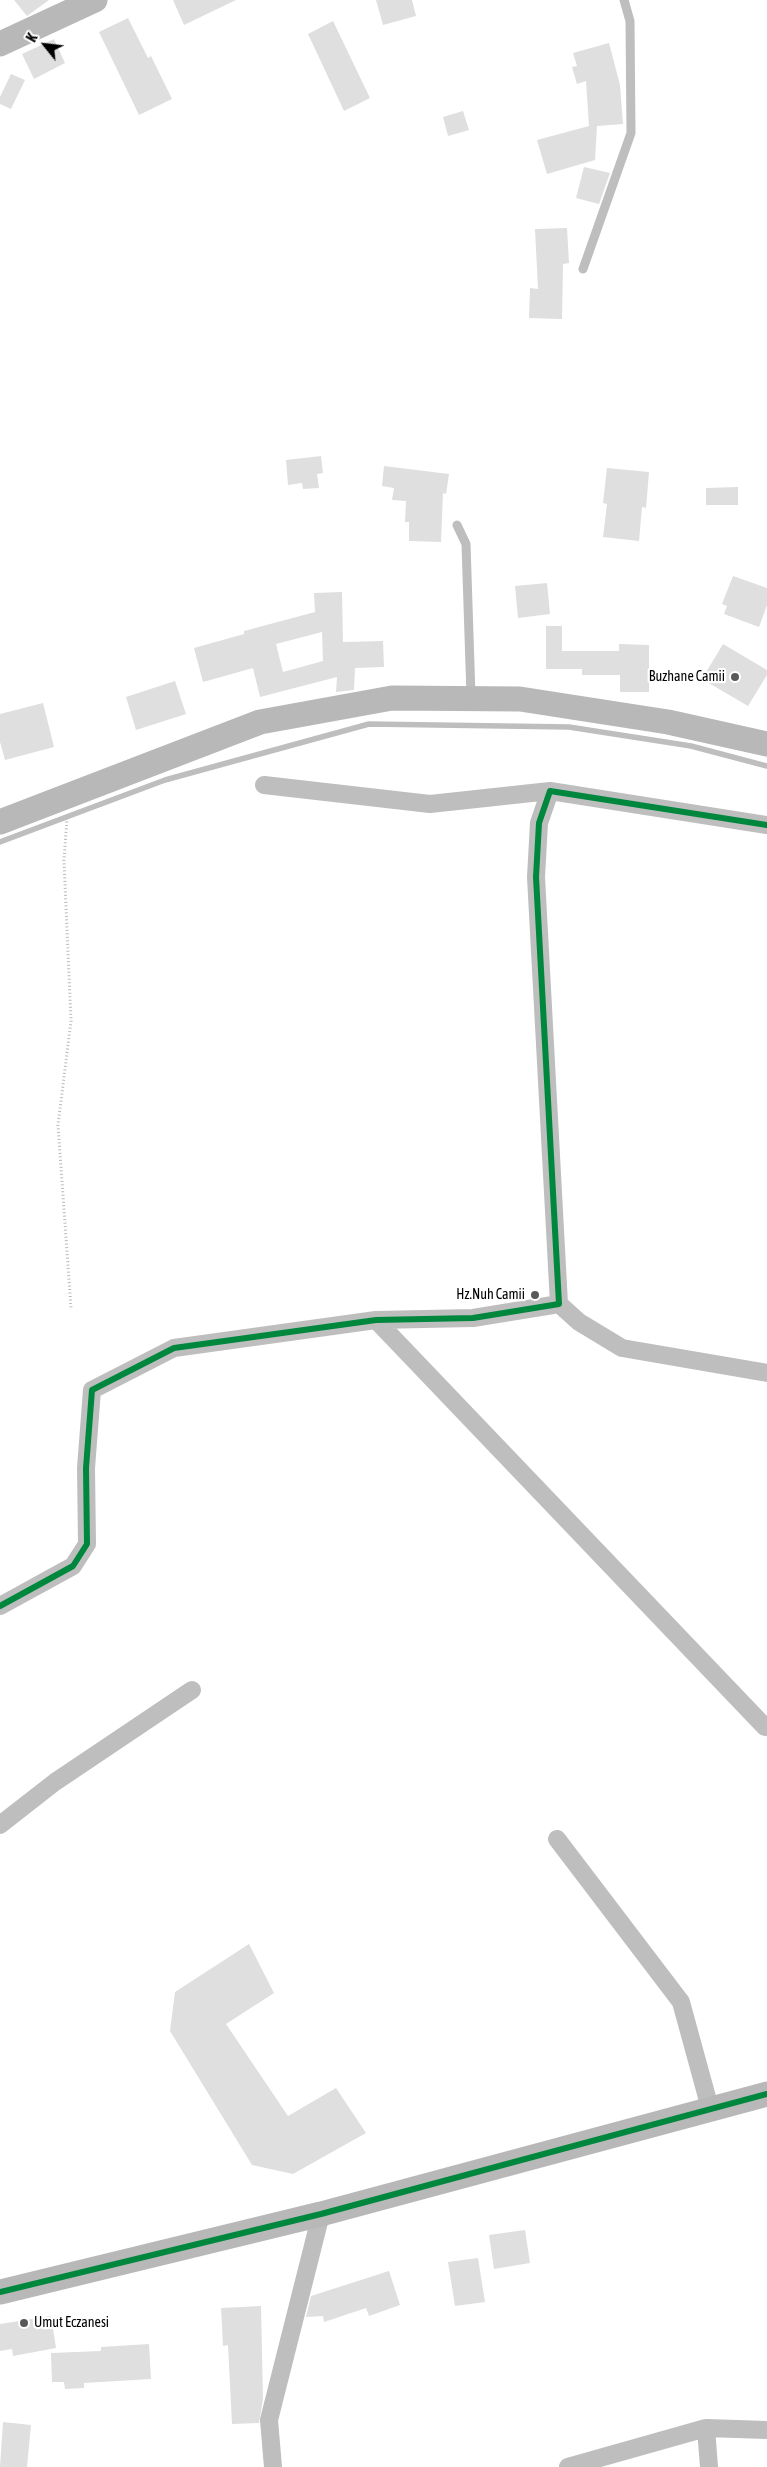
<!DOCTYPE html>
<html>
<head>
<meta charset="utf-8">
<style>
	body { margin:0 }
	#map { position:relative; width:767px; height:2467px; overflow:hidden; background:#fff; font-family:"Asap Condensed",sans-serif }
	canvas { display:block }
	.north { position:absolute; left:20px; top:20px; width:50px; height:50px; -webkit-text-stroke:4px #fff; paint-order:stroke; rotate:299deg; font-size:14px; font-weight:700; line-height:20px; text-align:center; color:#000 }
	.north::after { content:''; display:block; margin:auto; width:18px; height:22px; background:#000; clip-path:polygon(50% 0,100% 100%,50% 72%,0 100%) }
</style>
</head>
<body>
<div id="map">
<canvas width="767" height="2467"></canvas>
<div class="north">K</div>
</div>
<script>
const ctx = document.querySelector('canvas').getContext('2d');
ctx.lineJoin = 'round';
const shape = rows => new Path2D(rows.map(r => 'M' + r).join(''));
function stroke(path, color, width, dash) { ctx.strokeStyle = color; ctx.lineWidth = width; ctx.lineCap = dash ? 'butt' : 'round'; ctx.setLineDash(dash || []); ctx.stroke(path); }
function fillPath(path, color) { ctx.fillStyle = color; ctx.fill(path, 'evenodd'); }
function write(font, color, halo, rows, align = 'center') {
  ctx.font = font + ' "Asap Condensed",sans-serif'; ctx.lineWidth = 4.5; ctx.setLineDash([]); ctx.textBaseline = 'middle'; ctx.strokeStyle = halo; ctx.fillStyle = color; for (const [text, x, y, turn = 0] of rows) {
    ctx.save(); ctx.translate(x, y); ctx.rotate((+turn || 0) * Math.PI / 180); ctx.textAlign = isNaN(turn) ? turn : align; if (halo) ctx.strokeText(text, 0, 0); ctx.fillText(text, 0, 0); ctx.restore();
  }
}
stroke(shape([
	[0,842,165,780,369,724,569,727,691,746,767,766]
]), '#bebebe', 5.5);
fillPath(shape([
	[14,0,49,0,27,16],
	[173,0,236,0,184,25],
	[376,0,412,0,416,16,383,25],
	[128,18,148,58,151,56,172,99,139,115,99,32],
	[333,21,370,98,344,111,308,34],
	[54,39,65,63,34,79,22,54],
	[609,43,620,85,623,124,597,126,595,160,547,174,537,140,589,126,586,81,577,84,572,67,577,66,573,53],
	[11,74,25,80,11,109,0,104,0,97],
	[463,111,469,130,448,136,443,117],
	[584,167,610,173,599,204,576,198],
	[567,228,569,263,563,264,562,319,529,318,530,288,538,289,535,229],
	[321,456,323,473,317,474,319,488,303,489,302,483,288,485,286,460],
	[384,466,449,474,446,494,443,493,441,542,409,541,409,522,405,522,406,501,392,500,394,488,382,486],
	[607,468,649,472,646,508,642,507,639,541,603,537,607,504,603,503],
	[738,487,738,505,706,505,706,488],
	[733,576,767,588,767,605,759,627,724,614,727,606,722,604],
	[547,583,550,614,518,618,515,586],
	[342,592,343,642,383,641,384,667,355,668,354,690,336,692,337,677,260,697,253,668,203,682,194,648,244,634,244,631,315,612,314,593],
	[322,632,323,661,283,672,276,644],
	[546,626,562,626,562,651,619,651,619,644,649,645,649,692,620,692,620,675,582,675,582,669,546,669],
	[723,644,767,670,767,675,748,706,702,679],
	[175,681,186,714,136,730,126,697],
	[43,703,54,747,5,760,0,742,0,714],
	[249,1944,274,1993,226,2024,288,2116,336,2088,366,2133,293,2174,252,2165,170,2031,175,1992],
	[525,2230,530,2263,494,2269,489,2235],
	[478,2258,485,2302,455,2306,448,2262],
	[389,2271,400,2305,369,2316,366,2308,324,2322,323,2316,306,2317,311,2296],
	[261,2306,263,2399,259,2423,232,2424,228,2345,223,2346,221,2308],
	[51,2316,56,2348,13,2356,12,2349,0,2351,0,2324],
	[149,2344,151,2379,84,2383,84,2388,65,2389,64,2382,52,2382,51,2353,101,2351,101,2347],
	[3,2422,31,2425,27,2467,0,2467]
]), '#dfdfdf');
stroke(shape([
	[67,818,64,860,71,1021,58,1125,71,1308]
]), '#b9b9b9', 3, [1, 2.5]);
stroke(shape([
	[583,269,631,133,630,21,624,0],
	[457,525,466,544,471,696]
]), '#bebebe', 9);
stroke(shape([
	[264,785,430,804,550,791],
	[559,1304,579,1322,622,1348,767,1373],
	[376,1320,765,1727],
	[0,1606,73,1566,87,1544,86,1468,92,1390,174,1348,376,1320,473,1318,559,1304,536,877,539,823,550,791,767,825],
	[0,1825,55,1782,192,1690],
	[557,1839,681,2002,710,2108],
	[706,2428,709,2467],
	[273,2467,269,2420,321,2214],
	[568,2467,706,2428,767,2430]
]), '#bebebe', 18);
stroke(shape([
	[0,44,95,0],
	[0,822,260,722,392,698,520,699,668,722,767,744],
	[0,2292,321,2214,767,2094]
]), '#b8b8b8', 25);
stroke(shape([
	[0,1606,73,1566,87,1544,86,1468,92,1390,174,1348,376,1320,473,1318,559,1304,536,877,539,823,550,791,767,825],
	[0,2292,321,2214,767,2094]
]), '#00873e', 6);
for (const [x, y, r, color] of [
	[735,677,5,"#595959"],
	[535,1295,5,"#595959"],
	[24,2323,5,"#595959"]
]) { const dot = new Path2D(); dot.arc(x, y, r, 0, 2 * Math.PI); ctx.fillStyle = color; ctx.fill(dot); stroke(dot, '#fff', 2); }
write('14px', '#000', '#fff', [
	["Buzhane Camii",725,677],
	["Hz.Nuh Camii",525,1295],
	["Umut Eczanesi",34,2323,"left"]
], 'right');
</script>
</body>
</html>
